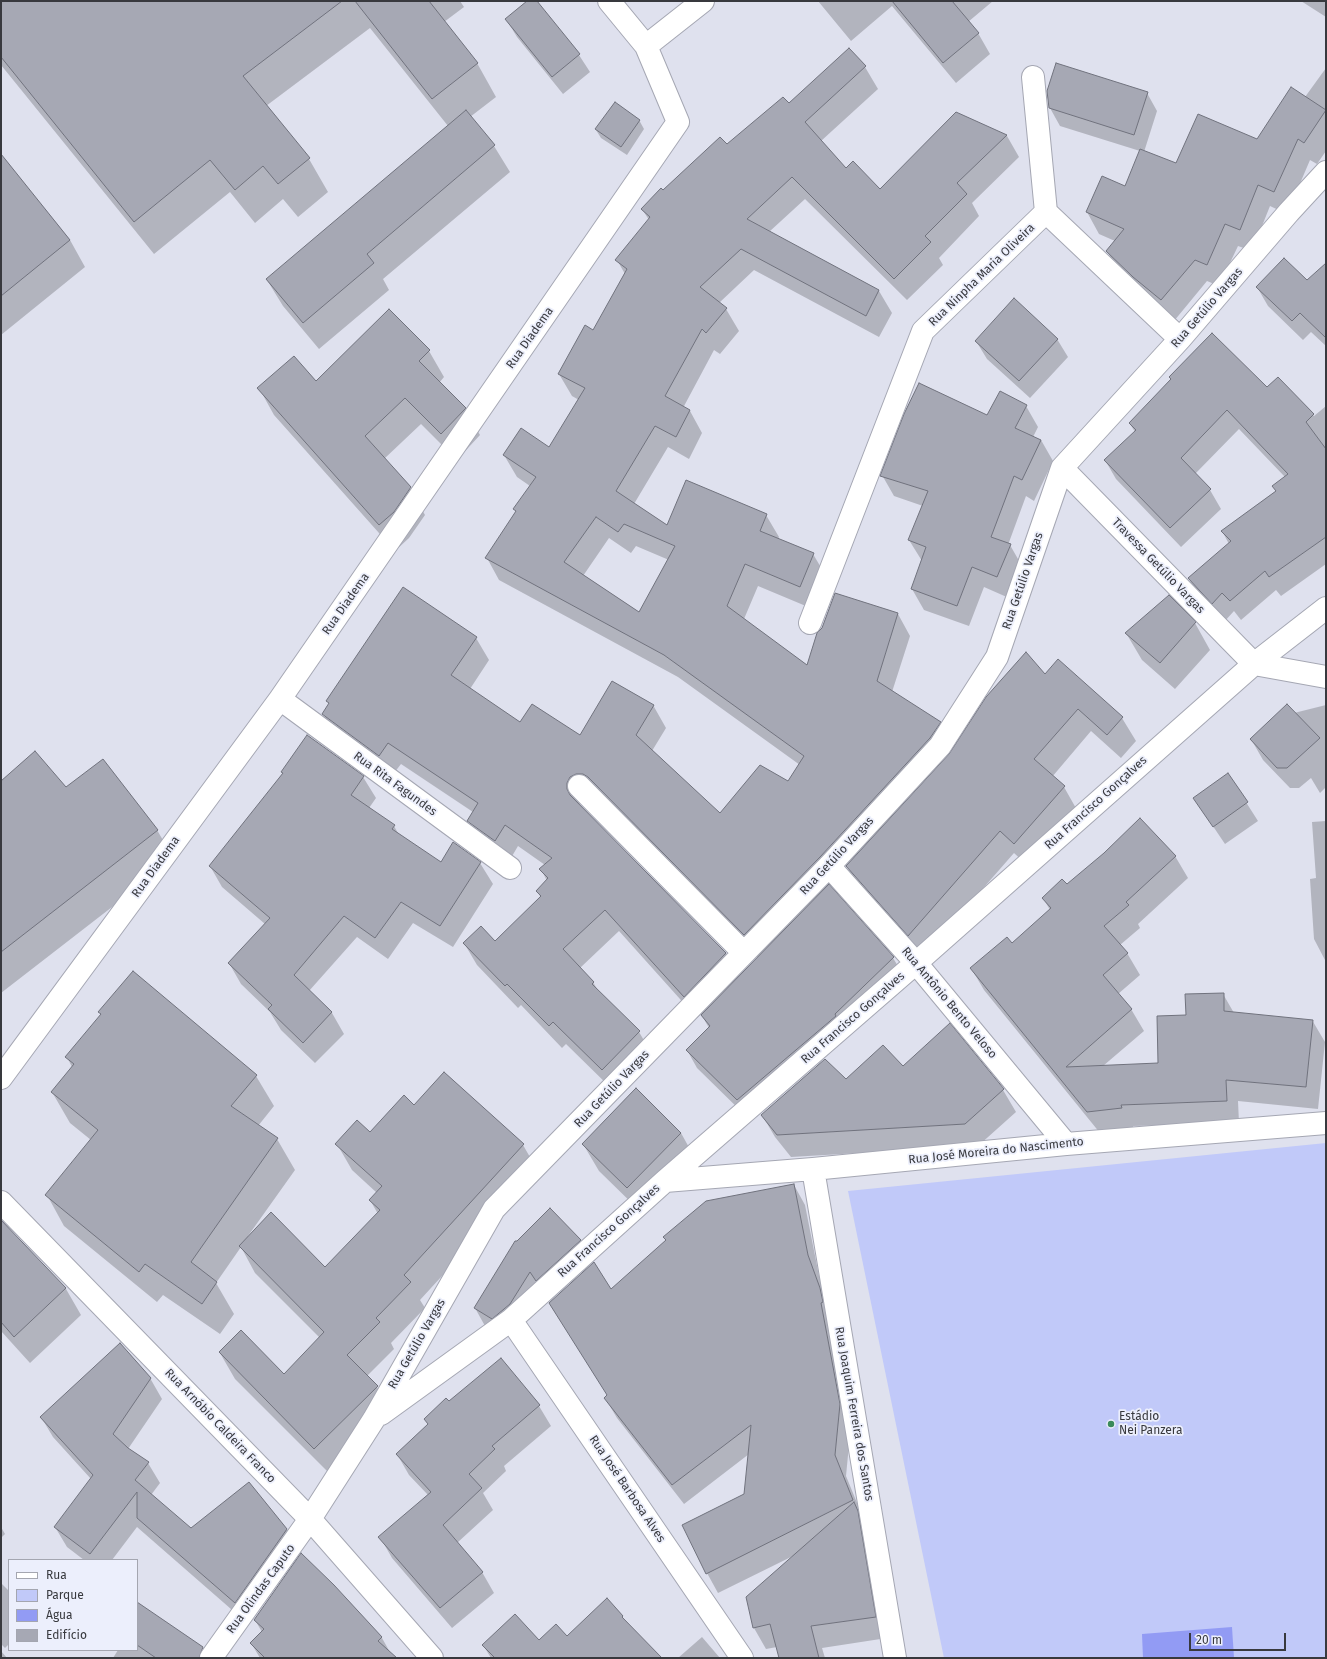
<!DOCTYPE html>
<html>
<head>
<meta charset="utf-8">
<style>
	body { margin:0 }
	#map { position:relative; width:1327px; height:1659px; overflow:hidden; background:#dfe1ee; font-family:"Fira Sans",sans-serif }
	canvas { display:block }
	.frame { position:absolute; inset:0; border:2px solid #38393e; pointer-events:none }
	.legend { position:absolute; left:8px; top:1559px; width:130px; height:92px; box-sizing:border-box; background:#eceffc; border:1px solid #a4a6b0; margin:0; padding:5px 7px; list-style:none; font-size:12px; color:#38393e }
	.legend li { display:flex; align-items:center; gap:8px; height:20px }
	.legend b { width:20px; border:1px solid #a4a6b0 }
	.scale { position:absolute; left:1189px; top:1633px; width:97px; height:18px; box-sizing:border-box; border:2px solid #38393e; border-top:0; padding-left:5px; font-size:12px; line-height:14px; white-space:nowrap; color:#38393e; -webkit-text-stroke:3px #eceffc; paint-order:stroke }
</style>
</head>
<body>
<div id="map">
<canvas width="1327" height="1659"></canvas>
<div class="frame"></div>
<ul class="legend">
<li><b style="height:5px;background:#fff"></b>Rua</li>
<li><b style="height:11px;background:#c1c9f9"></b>Parque</li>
<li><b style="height:11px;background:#929bf4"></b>Água</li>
<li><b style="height:11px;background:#a6a8b4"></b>Edifício</li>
</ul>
<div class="scale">20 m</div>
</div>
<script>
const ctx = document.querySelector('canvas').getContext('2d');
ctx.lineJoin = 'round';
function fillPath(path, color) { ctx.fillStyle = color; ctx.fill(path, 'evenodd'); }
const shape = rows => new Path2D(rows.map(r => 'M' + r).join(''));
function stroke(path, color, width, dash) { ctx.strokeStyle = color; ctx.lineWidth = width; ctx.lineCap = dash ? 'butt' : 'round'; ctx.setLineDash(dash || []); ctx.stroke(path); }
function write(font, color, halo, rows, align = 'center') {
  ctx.font = font + ' "Fira Sans",sans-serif'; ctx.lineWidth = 3.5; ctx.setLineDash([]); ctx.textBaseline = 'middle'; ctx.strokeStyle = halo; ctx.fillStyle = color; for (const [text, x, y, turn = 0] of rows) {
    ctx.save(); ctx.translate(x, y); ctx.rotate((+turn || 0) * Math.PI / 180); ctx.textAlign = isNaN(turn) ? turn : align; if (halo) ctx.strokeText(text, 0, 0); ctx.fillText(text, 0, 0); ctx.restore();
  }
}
fillPath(shape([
	[1326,1143,1326,1658,944,1658,848,1191]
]), '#c1c9f9');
fillPath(shape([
	[1232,1627,1234,1658,1143,1658,1142,1634]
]), '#929bf4');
fillPath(shape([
	[1,1,460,1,464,7,444,22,477,63,496,97,470,117,494,146,510,172,383,279,389,290,319,349,283,306,267,280,448,126,370,28,266,106,309,159,328,192,298,217,283,199,255,223,230,192,154,254,1,65],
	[528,1,536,1,579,55,590,72,563,94,517,37,506,19],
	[818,1,993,1,968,22,978,33,990,54,956,83,892,6,851,41],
	[1301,1,1326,1,1326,17],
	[865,67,878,89,821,141,846,169,880,191,956,114,1007,136,1019,157,972,203,979,216,939,258,943,265,907,300,805,199,769,232,879,291,892,313,879,337,754,270,719,303,726,309,739,331,720,354,714,350,683,408,690,411,702,433,689,459,668,447,634,504,667,526,766,515,779,537,778,539,813,554,826,576,813,609,758,586,744,619,808,666,836,594,898,614,910,636,892,692,940,723,953,745,940,764,1045,675,1122,718,1136,741,1121,758,1091,731,1052,777,1064,787,1077,810,1028,866,1014,853,922,958,860,889,846,865,828,885,893,958,904,976,748,1118,697,1068,687,1050,709,1028,701,1014,697,1018,619,931,580,968,593,982,600,994,639,1032,652,1054,615,1092,566,1044,562,1048,521,1005,518,1008,477,965,464,943,495,942,541,898,537,891,547,881,541,869,545,865,518,846,508,863,480,843,468,821,473,812,401,764,391,777,336,736,323,714,330,705,328,701,476,638,489,660,470,689,521,723,581,737,653,705,666,728,652,751,720,815,789,783,800,765,678,677,499,580,487,558,517,512,515,509,530,486,517,477,504,455,549,448,579,400,572,396,559,374,593,331,625,274,617,260,649,220,642,209,663,191,727,146,788,105],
	[609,538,631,553,636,546,669,560,639,614,583,576],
	[602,799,758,958,739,977,726,954,579,805,582,800],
	[1326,68,1326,151,1317,164,1310,160,1287,214,1270,206,1252,251,1238,246,1219,286,1207,281,1174,321,1119,273,1107,251,1115,241,1099,234,1087,212,1125,187,1140,151,1060,126,1050,108,1147,93,1157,111,1144,152,1177,165,1258,141,1305,97],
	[639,120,644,129,627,155,601,138,596,130],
	[1,155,70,240,85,267,1,335],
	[1326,265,1326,346,1311,332,1303,340,1268,306,1257,287,1307,282],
	[1057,339,1068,357,1030,398,987,359,976,341],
	[429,351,444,377,439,383,465,409,480,435,457,460,421,424,384,459,410,488,425,515,409,538,395,551,274,415,259,388,316,382],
	[1278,378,1314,416,1326,406,1326,564,1281,596,1276,590,1241,620,1234,611,1224,622,1200,598,1189,579,1229,544,1222,531,1276,491,1285,477,1239,429,1195,474,1210,490,1221,509,1181,547,1116,479,1105,460,1135,432,1130,424,1267,388],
	[1026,406,1038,427,1033,437,1041,440,1053,461,1034,501,1026,496,1008,545,1010,545,1022,566,1009,598,984,587,969,626,924,610,912,589,922,561,909,540,923,506,894,496,882,475,987,416],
	[1195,623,1210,650,1175,689,1142,660,1126,633],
	[1326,705,1326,787,1320,793,1311,778,1299,788,1290,788,1263,760,1251,739,1294,713],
	[308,736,363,777,376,798,369,808,394,826,399,835,441,863,453,843,480,863,493,884,453,947,413,923,388,959,357,937,309,991,332,1013,344,1034,315,1063,281,1030,270,1012,241,984,229,963,265,924,222,887,210,866,284,774],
	[1228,774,1258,821,1225,844,1194,798],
	[1,782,66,789,157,830,174,859,1,993],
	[1326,821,1326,960,1325,960,1314,939,1310,879,1316,878,1312,822],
	[1175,856,1188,878,1138,924,1140,928,1120,945,1127,953,1140,975,1118,994,1131,1009,1144,1031,1103,1066,1159,1064,1187,1016,1223,994,1234,1013,1312,1020,1325,1042,1318,1109,1238,1101,1239,1123,1133,1126,1134,1130,1100,1133,984,990,971,968,1012,944,1050,910,1043,898,1067,886],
	[99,1012,256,1076,274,1106,258,1126,277,1139,295,1170,248,1236,325,1268,378,1214,370,1200,377,1193,352,1170,337,1144,370,1134,414,1106,523,1145,538,1171,420,1300,425,1308,391,1343,394,1349,367,1376,377,1387,392,1413,330,1474,235,1379,220,1353,284,1375,320,1338,255,1273,241,1247,216,1283,234,1314,220,1334,163,1295,157,1302,64,1226,47,1195,91,1140,70,1123,52,1092,72,1067,67,1057,101,1015],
	[903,1067,1003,1090,1016,1112,978,1146,791,1157,775,1137,762,1115,846,1080],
	[681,1133,696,1160,643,1214,599,1171,583,1144],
	[794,1185,805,1205,819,1276,831,1308,851,1424,846,1476,864,1520,887,1638,822,1648,825,1658,780,1658,777,1647,766,1649,754,1628,793,1556,718,1593,707,1573,745,1495,749,1454,684,1504,617,1418,605,1398,608,1396,611,1290,666,1241,664,1237],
	[1,1221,66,1289,81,1315,30,1363,1,1331],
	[580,1241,590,1259,485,1326,475,1308,516,1242],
	[150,1378,162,1399,128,1449,148,1463,160,1483,151,1495,191,1530,249,1483,287,1530,298,1550,247,1623,137,1527,112,1560,84,1560,67,1547,55,1527,91,1479,53,1437,41,1417],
	[449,1402,539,1406,551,1426,504,1466,506,1471,483,1493,493,1510,457,1543,482,1572,494,1593,452,1628,392,1558,380,1537,428,1495,409,1475,397,1454,429,1425,425,1419],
	[1,1527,5,1534,1,1538],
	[1,1583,9,1591,9,1644,5,1648,1,1644],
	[333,1585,382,1638,391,1654,395,1658,260,1658,251,1643,262,1632,255,1620],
	[137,1603,199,1646,207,1658,113,1658,118,1650,137,1650],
	[622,1616,625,1622,660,1658,491,1658,483,1645,539,1641,567,1637],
	[702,1637,720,1658,678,1658],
	[1,1651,7,1658,1,1658]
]), '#0003');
const building = shape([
	[1,1,342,1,243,76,310,158,278,184,263,166,235,190,210,160,134,222,1,57,1,1],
	[355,1,429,1,478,63,432,99,355,1],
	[527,1,537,1,580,54,552,77,505,19,527,1],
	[892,1,952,1,979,33,943,63,892,1],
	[849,48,866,66,805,122,846,168,853,161,880,189,956,112,1007,135,957,183,967,194,925,236,931,242,894,279,792,177,747,219,879,290,866,316,741,249,700,287,727,308,706,333,702,329,665,396,690,410,676,437,655,426,616,491,667,525,686,480,767,514,760,531,814,553,800,587,745,564,727,606,807,665,817,633,822,628,835,593,898,613,877,681,941,722,930,738,820,857,744,935,588,777,583,774,576,774,570,777,567,783,567,789,570,795,726,953,684,997,605,910,563,949,594,982,592,984,640,1031,602,1070,553,1022,549,1026,507,984,505,986,463,943,481,926,495,941,541,896,536,891,548,878,539,869,552,858,505,825,495,841,467,821,478,803,388,743,379,756,322,714,329,703,326,701,403,587,477,637,451,675,520,722,532,704,580,735,612,681,654,705,636,735,720,813,760,765,788,781,804,756,664,655,485,558,516,511,513,509,536,477,503,455,521,428,549,447,585,388,558,374,585,325,593,330,627,269,615,260,650,217,641,209,661,188,663,190,720,137,727,144,783,97,789,103,849,48],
	[596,517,618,532,624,524,675,546,639,612,564,562,596,517],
	[1056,63,1148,92,1134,135,1049,108,1047,91,1056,63],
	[1291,87,1326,110,1304,143,1298,139,1274,192,1258,185,1240,230,1225,224,1207,265,1195,260,1161,300,1133,277,1106,251,1124,229,1086,212,1102,176,1125,186,1140,149,1176,163,1198,114,1257,139,1291,87],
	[615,102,640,120,621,147,595,129,615,102],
	[466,110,495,145,367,254,374,263,303,323,266,279,466,110],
	[1,154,70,240,1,296,1,154],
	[1284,258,1307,280,1326,263,1326,338,1300,313,1292,321,1256,287,1284,258],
	[1014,298,1058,339,1019,381,975,341,1014,298],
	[389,309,430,350,419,361,466,408,441,434,405,398,365,436,411,487,394,512,379,525,257,388,294,356,316,381,389,309],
	[1212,333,1267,387,1278,377,1314,414,1306,422,1326,449,1326,537,1269,577,1265,571,1230,601,1222,593,1212,604,1188,578,1231,541,1221,531,1276,491,1272,486,1288,474,1227,410,1181,458,1211,489,1170,528,1104,460,1136,430,1129,423,1171,379,1169,377,1212,333],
	[919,383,987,415,1000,391,1027,405,1015,428,1041,440,1022,480,1014,476,991,537,1011,544,997,577,972,567,957,606,911,589,926,547,908,540,928,491,880,476,904,414,919,383],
	[1169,595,1196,622,1160,663,1125,633,1169,595],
	[1026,652,1045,674,1058,659,1123,717,1107,735,1078,709,1034,759,1065,786,1014,844,1000,831,908,936,846,866,949,754,986,697,1026,652],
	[1287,704,1320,738,1287,768,1277,768,1250,739,1287,704],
	[307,735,364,776,351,795,395,825,392,829,441,862,453,842,481,862,440,926,401,902,375,938,344,916,294,975,332,1012,303,1043,268,1009,272,1005,228,963,270,918,209,866,283,773,281,772,307,735],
	[35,751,66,787,103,759,158,830,1,952,1,781,35,751],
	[1228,773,1248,802,1213,827,1193,798,1228,773],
	[1140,818,1176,856,1126,902,1129,905,1104,926,1128,953,1103,975,1132,1009,1066,1067,1158,1063,1157,1016,1186,1015,1185,994,1224,993,1224,1011,1313,1020,1306,1087,1226,1080,1227,1101,1121,1105,1122,1108,1087,1112,970,968,1007,937,1012,943,1051,908,1042,898,1062,879,1067,884,1104,853,1140,818],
	[829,884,894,957,835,1014,836,1016,737,1100,686,1050,710,1026,701,1015,829,884],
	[133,971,257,1075,231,1106,278,1138,191,1262,217,1282,202,1304,145,1264,139,1272,45,1195,98,1130,51,1092,74,1064,65,1057,101,1014,98,1012,133,971],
	[950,1023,1004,1089,965,1124,777,1135,761,1115,825,1059,846,1079,883,1045,903,1066,950,1023],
	[444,1072,524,1144,404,1275,411,1282,376,1318,380,1322,347,1355,378,1386,314,1449,219,1352,241,1330,284,1374,324,1332,239,1246,271,1212,325,1267,380,1210,369,1200,382,1186,335,1144,357,1120,370,1132,404,1095,414,1105,444,1072],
	[636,1088,681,1133,627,1188,582,1144,636,1088],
	[794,1184,808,1255,820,1288,823,1302,821,1303,840,1404,835,1455,853,1500,706,1574,682,1525,744,1494,751,1425,672,1485,604,1398,607,1395,549,1303,594,1262,611,1289,666,1240,663,1237,706,1201,794,1184],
	[550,1208,581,1240,536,1281,530,1272,510,1304,492,1319,474,1308,515,1241,517,1241,550,1208],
	[1,1220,66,1288,14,1337,1,1322,1,1220],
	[120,1343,151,1378,113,1434,128,1448,149,1462,135,1480,191,1528,249,1482,287,1529,235,1603,137,1518,137,1492,90,1554,54,1527,93,1475,40,1417,120,1343],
	[501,1358,540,1405,492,1446,495,1449,469,1474,482,1488,443,1525,483,1572,440,1608,378,1537,431,1492,396,1454,428,1424,424,1419,446,1398,449,1401,501,1358],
	[854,1502,858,1511,876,1617,811,1626,819,1658,779,1658,770,1624,753,1628,746,1597,854,1502],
	[301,1553,334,1585,382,1637,378,1641,397,1658,265,1658,250,1643,264,1629,254,1620,301,1553],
	[607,1598,623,1616,622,1617,662,1658,495,1658,482,1645,515,1614,539,1640,556,1624,567,1636,607,1598],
	[137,1602,203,1647,199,1658,156,1658,137,1645,137,1602]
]);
fillPath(building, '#a6a8b4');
stroke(building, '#70727d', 1);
const street = shape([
	[646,46,703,1],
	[1033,77,1046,212],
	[1062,468,1254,664,1326,677],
	[810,623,923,331,1046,212,1180,339],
	[280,699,510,868],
	[579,786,744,953],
	[829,866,916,963,1066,1144],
	[1,1078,280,699,678,122,646,46,609,1],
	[813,1169,895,1658],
	[665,1181,813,1169,1066,1144,1326,1123],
	[1,1202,310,1519,432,1658],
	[511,1320,742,1658],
	[381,1414,511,1320,665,1181,916,963,1254,664,1326,608],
	[211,1658,310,1519,374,1419,494,1209,829,866,940,746,997,657,1062,468,1180,339,1289,212,1326,172]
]);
stroke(street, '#a5a7b3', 24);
stroke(street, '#fff', 22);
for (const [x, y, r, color] of [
	[1111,1424,4,"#3a8a5b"]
]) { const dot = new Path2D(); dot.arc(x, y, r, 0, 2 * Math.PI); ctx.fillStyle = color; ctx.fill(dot); stroke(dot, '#eceffc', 1.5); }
write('12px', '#38393e', '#eceffc', [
	["Rua Ninpha Maria Oliveira",982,275,-44],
	["Rua Getúlio Vargas",1207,308,-49],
	["Rua Diadema",530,338,-55],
	["Travessa Getúlio Vargas",1158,566,46],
	["Rua Getúlio Vargas",1023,581,-71],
	["Rua Diadema",346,604,-55],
	["Rua Rita Fagundes",395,784,36],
	["Rua Francisco Gonçalves",1096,803,-42],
	["Rua Getúlio Vargas",837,856,-47],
	["Rua Diadema",156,867,-54],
	["Rua Antônio Bento Veloso",949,1003,50],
	["Rua Francisco Gonçalves",853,1018,-41],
	["Rua Getúlio Vargas",612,1089,-46],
	["Rua José Moreira do Nascimento",996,1151,-6],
	["Rua Francisco Gonçalves",609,1231,-42],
	["Rua Getúlio Vargas",417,1344,-60],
	["Rua Joaquim Ferreira dos Santos",854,1414,80],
	["Rua Arnóbio Caldeira Franco",220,1426,46],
	["Rua José Barbosa Alves",627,1489,56],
	["Rua Olindas Caputo",261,1589,-54]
]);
write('12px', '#38393e', '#eceffc', [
	["Estádio",1119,1417],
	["Nei Panzera",1119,1431]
], 'left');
</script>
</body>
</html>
